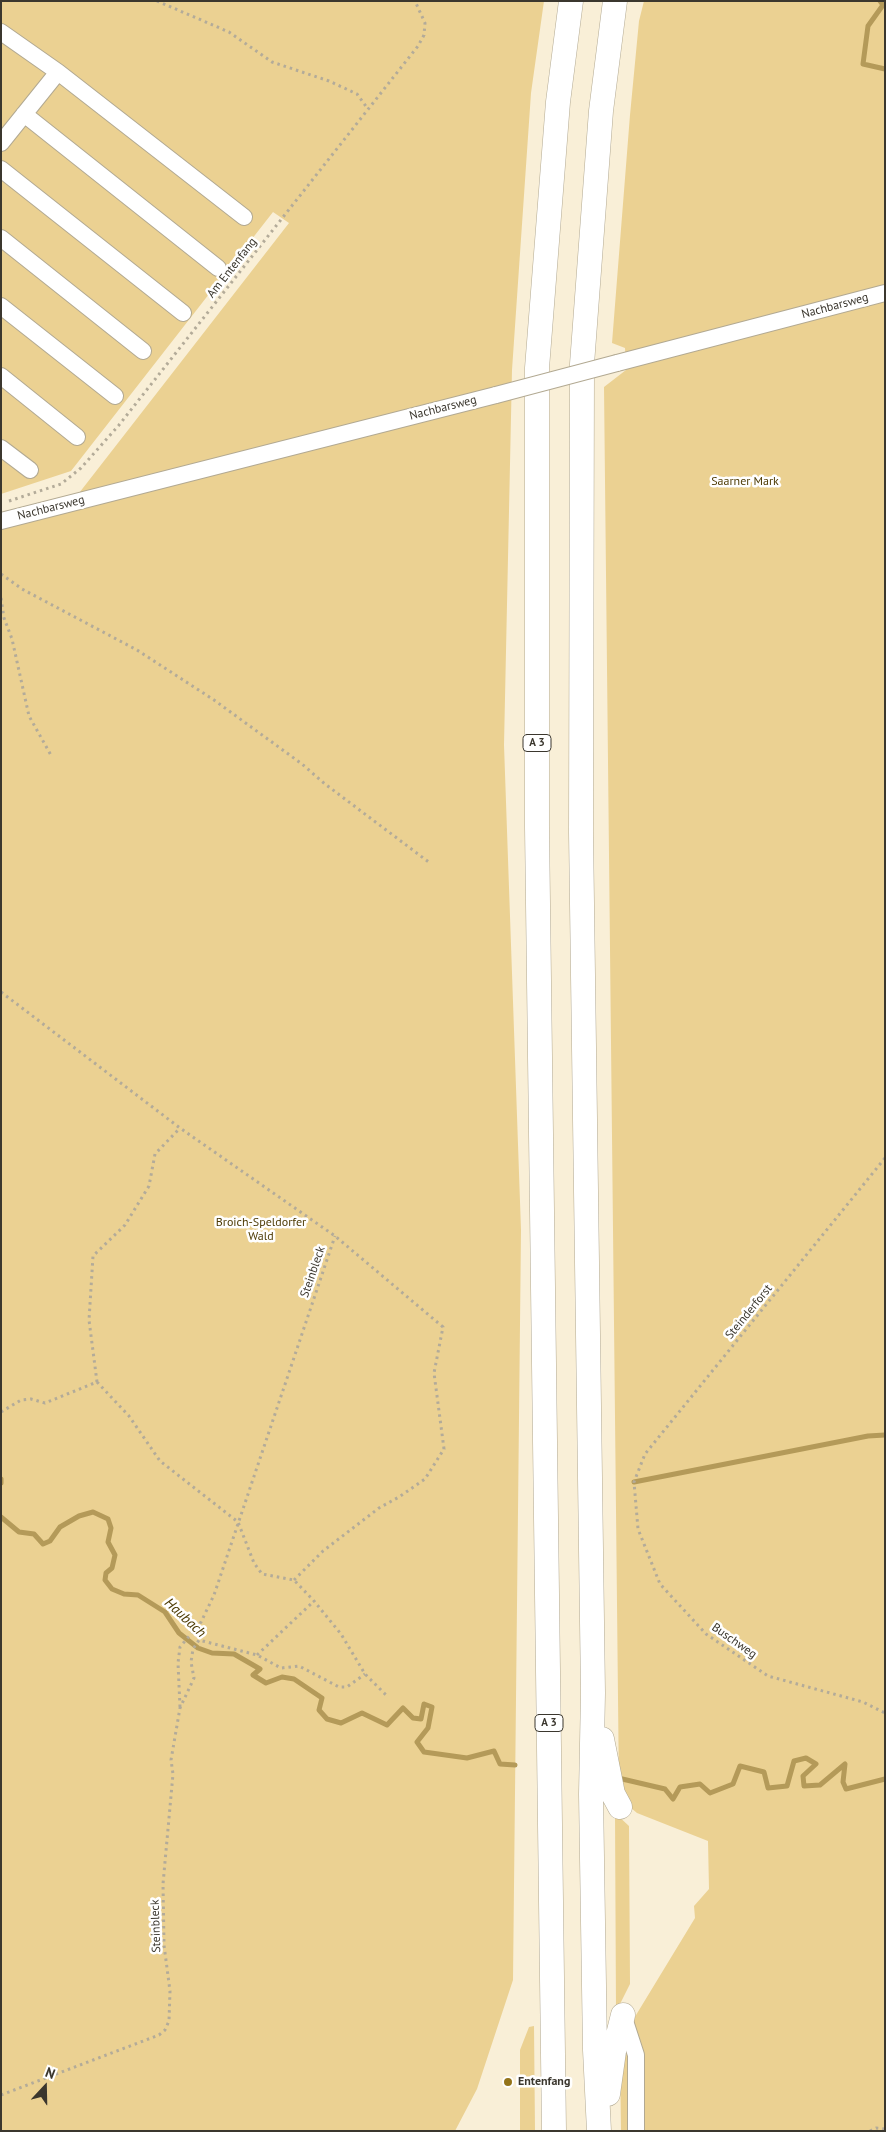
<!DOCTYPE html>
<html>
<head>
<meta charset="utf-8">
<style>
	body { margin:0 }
	#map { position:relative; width:886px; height:2132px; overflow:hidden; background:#f9efd7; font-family:"PT Sans",sans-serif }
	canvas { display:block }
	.frame { position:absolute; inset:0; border:2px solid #3b372e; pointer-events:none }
	.north { position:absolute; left:20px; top:2062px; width:50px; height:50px; -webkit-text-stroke:4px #fff; paint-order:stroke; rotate:21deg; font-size:14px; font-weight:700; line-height:20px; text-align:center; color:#3b372e }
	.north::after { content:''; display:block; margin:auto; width:18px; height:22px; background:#3b372e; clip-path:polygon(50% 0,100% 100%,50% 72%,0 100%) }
</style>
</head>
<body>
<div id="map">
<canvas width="886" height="2132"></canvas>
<div class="frame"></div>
<div class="north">N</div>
</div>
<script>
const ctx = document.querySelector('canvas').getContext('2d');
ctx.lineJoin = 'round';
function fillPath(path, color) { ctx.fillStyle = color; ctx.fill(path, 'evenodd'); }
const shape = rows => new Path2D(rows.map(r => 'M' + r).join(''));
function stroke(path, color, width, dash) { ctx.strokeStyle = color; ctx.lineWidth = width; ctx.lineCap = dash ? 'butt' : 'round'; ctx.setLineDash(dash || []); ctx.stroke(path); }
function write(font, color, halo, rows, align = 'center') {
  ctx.font = font + ' "PT Sans",sans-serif'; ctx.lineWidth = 5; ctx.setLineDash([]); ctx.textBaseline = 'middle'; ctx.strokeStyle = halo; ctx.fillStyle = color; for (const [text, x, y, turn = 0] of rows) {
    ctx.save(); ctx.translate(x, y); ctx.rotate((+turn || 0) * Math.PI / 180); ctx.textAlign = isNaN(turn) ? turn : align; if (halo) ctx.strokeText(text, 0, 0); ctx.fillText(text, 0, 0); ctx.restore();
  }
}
fillPath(shape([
	[1,1,544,1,531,93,512,370,504,745,521,1230,513,1980,477,2089,455,2131,1,2131,1,528,69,506,289,223,273,212,71,471,1,494],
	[644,1,885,1,885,2131,644,2131,633,2020,695,1918,694,1906,709,1889,708,1841,637,1813,624,1802,619,1791,604,387,626,370,625,348,612,343,630,115,639,21],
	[615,1813,629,1826,630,1984,616,2012],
	[534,2026,535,2131,520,2131,520,2050,529,2027],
	[630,2054,631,2131,621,2131,620,2055]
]), '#ebd192');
stroke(shape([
	[880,1,883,5,868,26,863,64,885,69],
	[1,1479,1,1483],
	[634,1482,868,1436,885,1435],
	[1,1517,19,1532,34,1534,43,1544,50,1541,60,1527,79,1516,93,1512,108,1519,111,1528,108,1542,115,1555,112,1568,106,1573,105,1580,112,1589,124,1594,138,1595,165,1612,179,1633,198,1648,212,1653,234,1654,260,1669,253,1675,266,1683,282,1677,294,1679,322,1698,319,1710,327,1719,341,1723,362,1713,387,1725,403,1708,413,1718,421,1719,424,1704,432,1707,428,1728,417,1742,424,1752,467,1758,494,1751,500,1764,515,1765],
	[618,1778,665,1789,673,1799,680,1787,700,1784,710,1793,733,1784,740,1766,764,1772,768,1788,787,1786,794,1761,806,1758,816,1764,803,1776,804,1786,820,1785,845,1764,843,1782,846,1789,885,1779]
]), '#b49a59', 5);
const minor = shape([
	[1,32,58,72,244,217],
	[24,114,218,268],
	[1,143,58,72],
	[1,169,183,313],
	[1,238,143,351],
	[1,306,115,396],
	[617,363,885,293],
	[1,376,77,437],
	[1,448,30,470],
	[1,521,496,395],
	[623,2015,636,2055,636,2131]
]);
const highway = shape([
	[602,1739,613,1794,620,1807],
	[608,2094,614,2051,623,2015],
	[554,2131,537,827,537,368,558,102,571,1],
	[599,2131,595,2050,591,1794,593,1693,581,832,582,364,601,111,615,1]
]);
stroke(minor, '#b2a992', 18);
stroke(highway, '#b2a992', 25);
stroke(shape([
	[157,1,229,32,272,62,329,81,357,94,368,109],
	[9,501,61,484,81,468,119,425,418,46,424,35,425,23,415,1],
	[1,574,22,589,137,650,214,700,302,764,325,784,430,863],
	[1,598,4,618,12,639,29,716,52,757],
	[1,992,180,1128,335,1236,443,1327,434,1373,444,1449,425,1479,399,1497,379,1508,323,1551,294,1580],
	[885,1158,645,1454,634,1482,638,1529,660,1584,706,1634,768,1676,863,1702,885,1713],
	[97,1382,129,1416,160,1461,238,1522,254,1563,262,1574,294,1580,314,1601,341,1634,365,1674,387,1696],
	[1,1412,21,1400,31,1399,45,1403,97,1382,89,1320,93,1256,125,1225,149,1186,155,1154,180,1128],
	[257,1655,314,1601],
	[180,1707,178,1663,180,1647,201,1622,214,1595,335,1236],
	[1,2095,159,2035,165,2030,169,2021,170,1991,164,1945,163,1884,173,1774,171,1760,180,1708,194,1678,191,1662,193,1649,199,1640,257,1655,281,1668,299,1666,339,1687,347,1687,365,1674],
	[870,2131,876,2128,885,2129]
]), '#b3ab99', 3, [2.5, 4]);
stroke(minor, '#fff', 16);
stroke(highway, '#fff', 24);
const minorBridge = shape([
	[496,395,617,363]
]);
stroke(minorBridge, '#b2a992', 18, []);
stroke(minorBridge, '#fff', 16);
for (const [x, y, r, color] of [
	[508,2082,5,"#94741b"]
]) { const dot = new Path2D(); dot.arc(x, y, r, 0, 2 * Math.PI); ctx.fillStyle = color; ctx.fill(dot); stroke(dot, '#fff', 2); }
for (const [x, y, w] of [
	[537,743,28],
	[549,1723,28]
]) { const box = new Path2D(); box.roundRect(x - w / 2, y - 8.5, w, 17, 4); ctx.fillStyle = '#fff'; ctx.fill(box); stroke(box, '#3b372e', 1); }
write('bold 11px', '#3b372e', null, [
	["A 3",537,743],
	["A 3",549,1723]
]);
write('12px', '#3b372e', '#fff', [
	["Am Entenfang",232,268,-52],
	["Nachbarsweg",835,306,-15],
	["Nachbarsweg",443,408,-14],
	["Nachbarsweg",51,508,-14],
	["Steinbleck",313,1272,-71],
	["Steinderforst",749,1312,-51],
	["Buschweg",734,1641,35],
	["Steinbleck",156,1926,-92]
]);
write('12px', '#4e3b04', '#fff', [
	["Saarner Mark",745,482],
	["Broich-Speldorfer",261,1223],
	["Wald",261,1237]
]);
write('bold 12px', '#3b372e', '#fff', [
	["Entenfang",518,2082]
], 'left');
write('italic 14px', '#4b3901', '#fff', [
	["Haubach",185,1618,43]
]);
</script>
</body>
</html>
